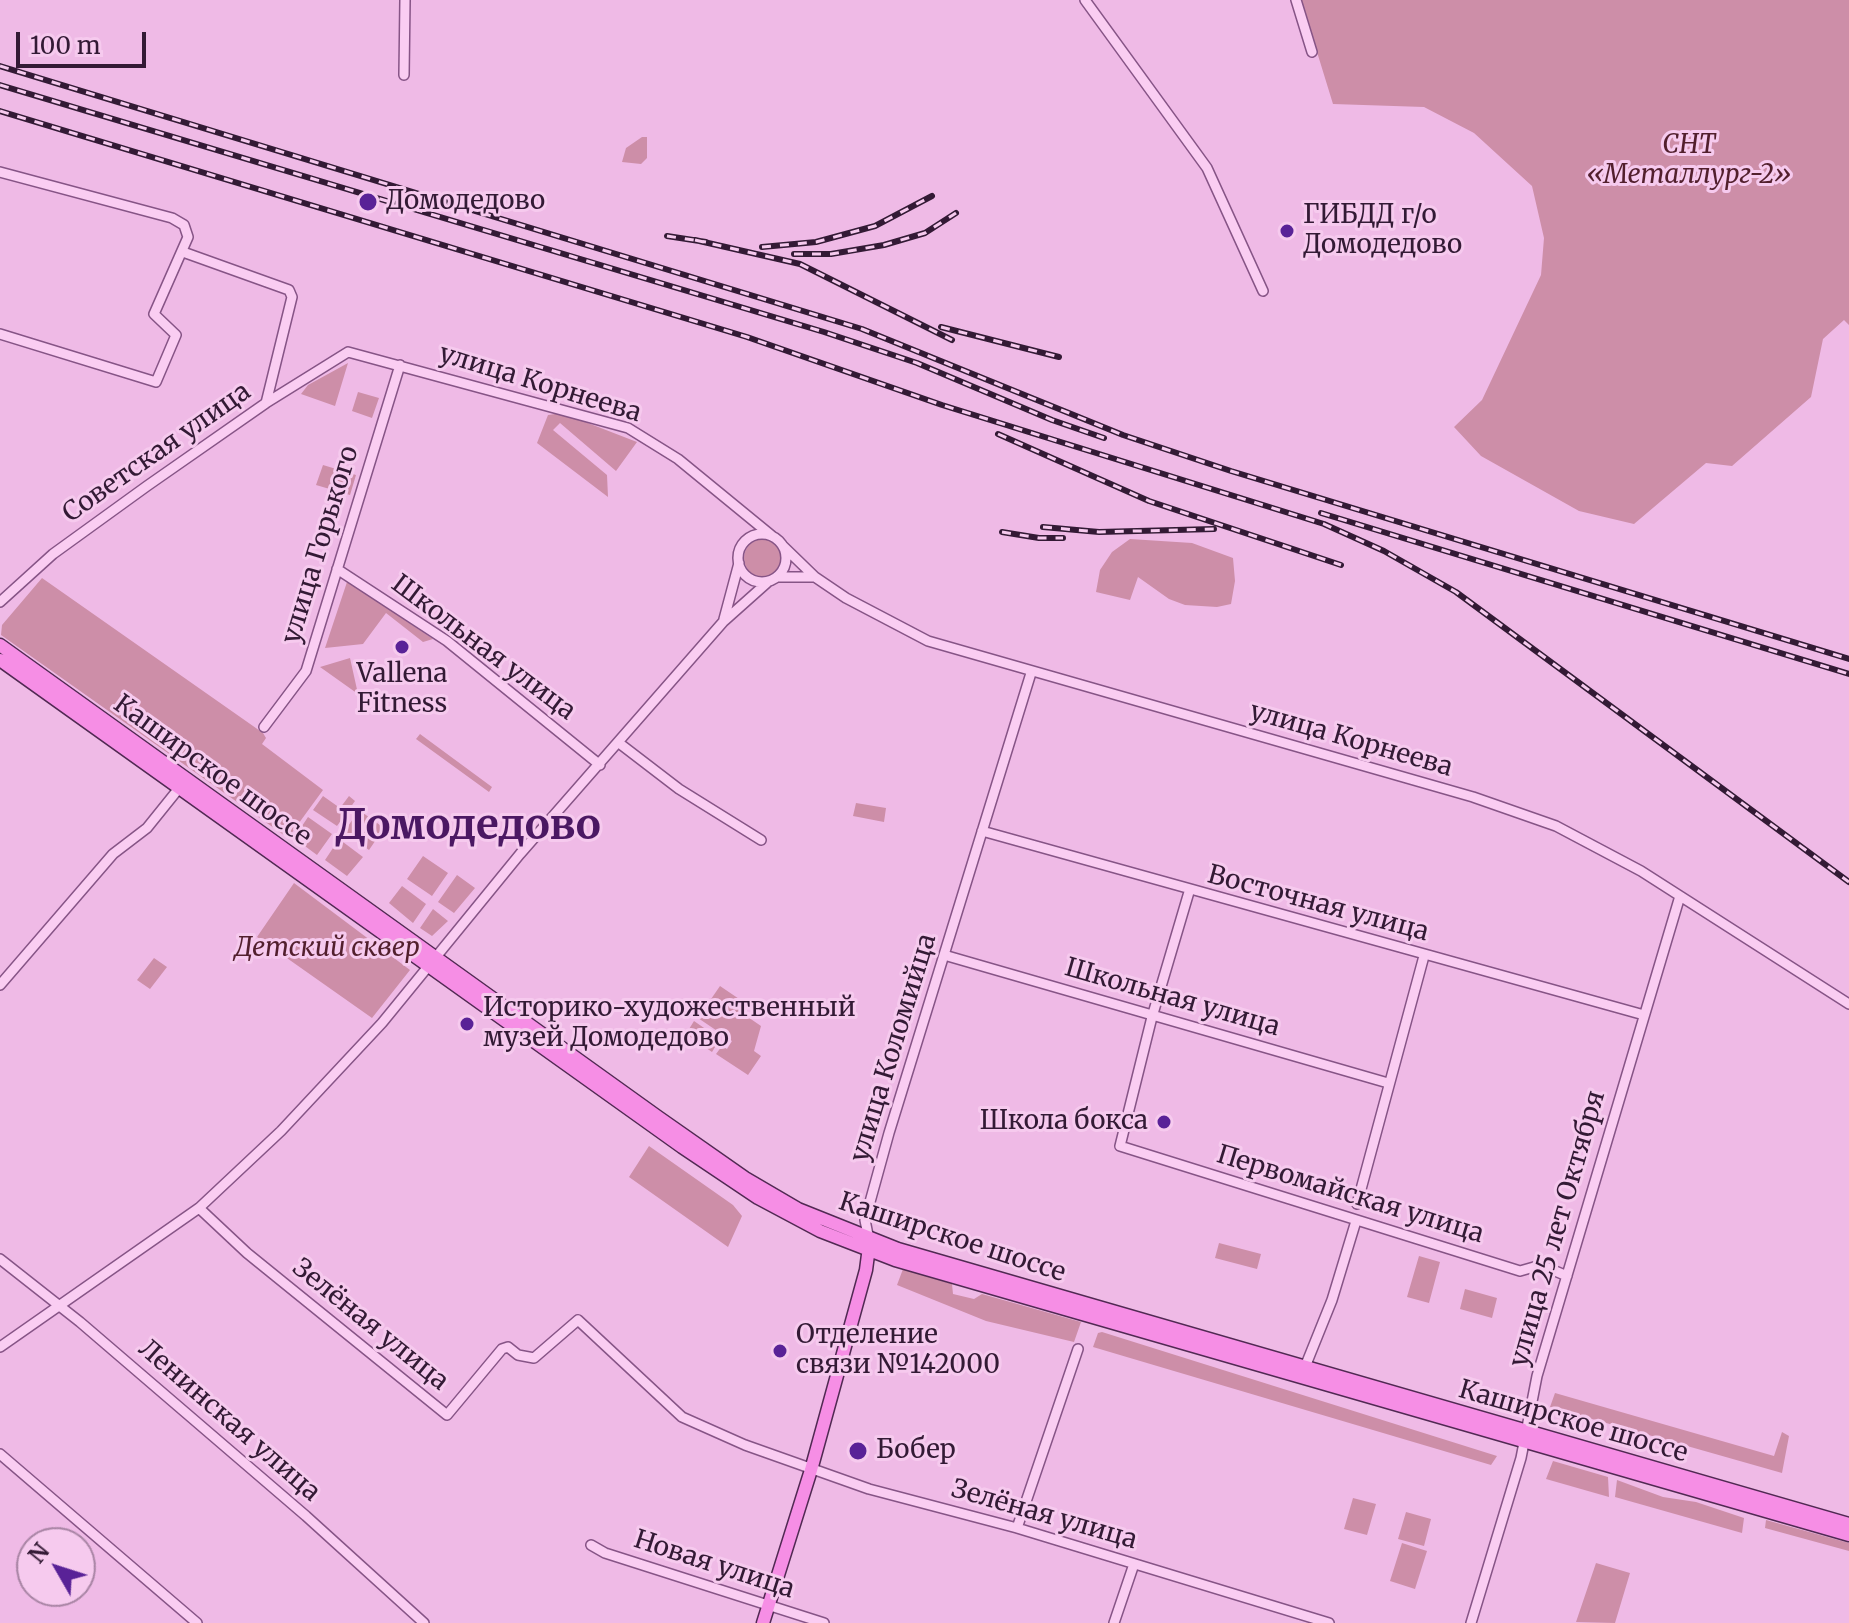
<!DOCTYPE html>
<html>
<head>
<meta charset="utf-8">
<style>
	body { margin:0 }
	#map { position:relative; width:1849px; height:1623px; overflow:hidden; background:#efbae6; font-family:Merriweather,serif }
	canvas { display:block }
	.north { position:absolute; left:16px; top:1527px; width:80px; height:80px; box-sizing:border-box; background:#f6caee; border:2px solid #a884a4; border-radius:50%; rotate:309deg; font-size:22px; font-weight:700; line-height:32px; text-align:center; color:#331a35 }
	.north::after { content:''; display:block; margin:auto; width:28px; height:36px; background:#592297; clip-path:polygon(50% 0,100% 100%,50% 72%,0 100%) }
	.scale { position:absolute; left:16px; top:32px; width:130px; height:36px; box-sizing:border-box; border:4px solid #331a35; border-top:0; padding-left:10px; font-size:24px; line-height:28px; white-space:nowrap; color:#331a35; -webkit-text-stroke:6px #f6caee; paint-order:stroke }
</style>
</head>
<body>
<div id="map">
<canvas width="1849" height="1623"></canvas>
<div class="north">N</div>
<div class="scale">100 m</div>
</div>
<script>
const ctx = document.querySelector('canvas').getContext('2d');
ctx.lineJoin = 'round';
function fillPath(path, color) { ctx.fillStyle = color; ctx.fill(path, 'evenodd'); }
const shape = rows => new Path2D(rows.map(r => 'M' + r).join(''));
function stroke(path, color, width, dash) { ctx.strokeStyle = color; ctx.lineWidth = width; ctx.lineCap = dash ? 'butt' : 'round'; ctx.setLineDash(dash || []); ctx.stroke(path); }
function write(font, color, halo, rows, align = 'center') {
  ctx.font = font + ' Merriweather,serif'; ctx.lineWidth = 6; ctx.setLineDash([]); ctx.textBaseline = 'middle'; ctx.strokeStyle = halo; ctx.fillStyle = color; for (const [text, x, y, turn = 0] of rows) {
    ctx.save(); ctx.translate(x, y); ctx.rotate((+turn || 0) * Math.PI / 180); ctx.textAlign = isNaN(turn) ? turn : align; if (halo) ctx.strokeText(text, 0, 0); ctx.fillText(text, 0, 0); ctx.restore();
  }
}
fillPath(shape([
	[1301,0,1849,0,1849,325,1844,320,1823,339,1811,397,1732,466,1706,463,1634,524,1579,511,1481,456,1454,427,1482,400,1541,275,1544,238,1532,186,1474,133,1424,107,1333,104],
	[642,137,647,137,647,158,641,164,622,162,626,148],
	[348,363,335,406,301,394,308,385],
	[358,392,379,398,372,418,352,411],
	[562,413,637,442,616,471,560,423,553,430,607,475,608,497,537,443,548,415],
	[323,465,356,475,350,495,316,485],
	'744 558a19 19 0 1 1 38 0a19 19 0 1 1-38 0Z',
	[1130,539,1192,543,1233,558,1235,581,1231,604,1217,607,1185,605,1169,599,1138,577,1130,600,1096,592,1100,570,1112,552],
	[42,578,263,733,266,738,262,744,323,790,288,838,1,635,2,625],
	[347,582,362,591,433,639,423,642,386,613,363,644,325,648],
	[350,658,358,694,320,667],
	[420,734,492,787,489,792,416,739],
	[323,796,340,808,349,796,355,801,337,826,313,810],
	[856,803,886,808,884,822,853,816],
	[359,810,384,828,369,850,344,832],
	[308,817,332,834,317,855,294,838],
	[339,839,363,857,347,876,325,860],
	[423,856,448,873,432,896,407,879],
	[457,875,475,888,454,913,438,902],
	[294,883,410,970,372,1018,257,937],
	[402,886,426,904,413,923,389,903],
	[433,909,448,921,432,936,420,928],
	[154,958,167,967,150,989,137,980],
	[720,986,748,1005,742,1013,761,1026,754,1051,761,1056,748,1075,716,1054,722,1046,727,1049,732,1041,698,1018],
	[694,1021,720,1039,712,1052,686,1034],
	[649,1146,733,1205,742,1216,728,1247,629,1177],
	[1219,1243,1261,1254,1257,1269,1215,1258],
	[1419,1256,1440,1262,1429,1303,1407,1297],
	[903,1269,952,1284,953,1294,974,1299,982,1294,1081,1322,1074,1342,986,1321,897,1285],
	[1465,1289,1497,1298,1492,1318,1460,1309],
	[1102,1332,1497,1456,1491,1465,1093,1347,1098,1333],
	[1555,1393,1774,1456,1782,1432,1789,1436,1782,1473,1550,1407],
	[1553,1461,1608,1477,1609,1497,1546,1479],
	[1617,1480,1663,1497,1696,1502,1744,1518,1742,1533,1615,1497],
	[1353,1498,1376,1504,1367,1535,1344,1529],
	[1406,1512,1431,1519,1424,1546,1398,1539],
	[1766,1520,1849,1543,1849,1551,1765,1528],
	[1402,1543,1427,1551,1415,1589,1390,1581],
	[1596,1563,1630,1573,1615,1623,1576,1622]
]), '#cd8ea8');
const minor = shape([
	[1085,0,1207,168,1263,291],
	[1296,0,1312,52],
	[404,75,405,0],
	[0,172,172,218,184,225,188,237,154,314,176,335,156,382,0,334],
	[183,252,289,290,292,297,266,403],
	'738 558a24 24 0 1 1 48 0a24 24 0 1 1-48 0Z',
	[783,546,815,577,846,598,928,641,1473,797,1556,826,1641,871,1849,1004],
	[337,569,447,641,600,765],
	[778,577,815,577],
	[0,602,53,554,147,486,266,403,348,352,628,428,678,459,772,536],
	[724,619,739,563],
	[264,727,306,671,400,365],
	[619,743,679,789,761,840],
	[982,831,1644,1015],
	[1189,892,1152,1017,1120,1146,1520,1271,1541,1265,1567,1276],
	[944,955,1388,1083],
	[0,985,113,854,147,828,180,787],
	[1357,1204,1424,956],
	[199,1208,247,1253,447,1415,502,1349,508,1347,518,1355,534,1358,578,1320,682,1417,745,1445,869,1489,1017,1528,1329,1623],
	[869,1240,865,1220,889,1133,1031,673],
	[0,1259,80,1322,306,1516,424,1623],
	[0,1347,199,1208,281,1131,382,1023,520,854,723,622,769,581],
	[1305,1367,1332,1300,1356,1221],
	[0,1454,197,1623],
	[1017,1528,1078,1349],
	[591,1545,605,1553,824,1623],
	[1114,1623,1134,1564],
	[1471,1623,1521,1458,1537,1376,1680,896]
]);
const major = shape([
	[0,645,658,1117,745,1178,798,1209,898,1249,1849,1524],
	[0,660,682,1147,758,1198,820,1231,895,1260,1849,1535],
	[763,1623,811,1470,866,1270,869,1247]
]);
stroke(minor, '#865486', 12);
stroke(major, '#512953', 15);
stroke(minor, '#facdf2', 9);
stroke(major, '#f68ee5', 12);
const rail = shape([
	[0,66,862,329,1123,435,1231,471,1849,659],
	[0,85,824,332,917,363,1052,420,1104,438],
	[0,111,747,337,942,405,1324,524,1384,551,1456,592,1849,882],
	[667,236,706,242],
	[695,240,800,264,952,340],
	[762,247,816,242,875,226,932,196],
	[794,254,831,254,884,245,925,233,956,213],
	[941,327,1059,357],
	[998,434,1149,501,1341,565],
	[1321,513,1849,674],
	[1043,527,1099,532,1214,529],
	[1002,532,1039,538,1063,538]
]);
stroke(rail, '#331a35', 6);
stroke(rail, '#f6caee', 3, [9]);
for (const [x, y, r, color] of [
	[368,202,10,"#592297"],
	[1287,231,8,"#592297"],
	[402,647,8,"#592297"],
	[467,1024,8,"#592297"],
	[1164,1122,8,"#592297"],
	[780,1351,8,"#592297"],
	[858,1451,10,"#592297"]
]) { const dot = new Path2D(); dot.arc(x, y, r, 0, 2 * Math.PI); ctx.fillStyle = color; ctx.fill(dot); stroke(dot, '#f6caee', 3); }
write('italic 26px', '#521f2d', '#f6caee', [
	["СНТ",1689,146],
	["«Металлург-2»",1689,176],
	["Детский сквер",327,949]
]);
write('26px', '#331a35', '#f6caee', [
	["Домодедово",386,202],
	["ГИБДД г/о",1303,216],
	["Домодедово",1303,246],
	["Vallena",402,675,"center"],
	["Fitness",402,705,"center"],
	["Историко-художественный",483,1009],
	["музей Домодедово",483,1039],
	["Школа бокса",1148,1122,"right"],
	["Отделение",796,1336],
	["связи №142000",796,1366],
	["Бобер",876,1451]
], 'left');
write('26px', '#331a35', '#f6caee', [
	["улица Корнеева",540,384,17],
	["Советская улица",157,453,-35],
	["улица Горького",321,545,-73],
	["Школьная улица",483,648,37],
	["улица Корнеева",1351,740,16],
	["Каширское шоссе",212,771,36],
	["Восточная улица",1318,904,15],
	["Школьная улица",1172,998,16],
	["улица Коломийца",894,1048,-73],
	["Первомайская улица",1350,1195,17],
	["улица 25 лет Октября",1558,1229,-74],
	["Каширское шоссе",952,1238,18],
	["Зелёная улица",370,1325,39],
	["Ленинская улица",229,1421,41],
	["Каширское шоссе",1573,1422,16],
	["Зелёная улица",1044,1515,16],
	["Новая улица",714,1565,18]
]);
write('bold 42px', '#4b1863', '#f6caee', [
	["Домодедово",468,827]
]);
</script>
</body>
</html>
